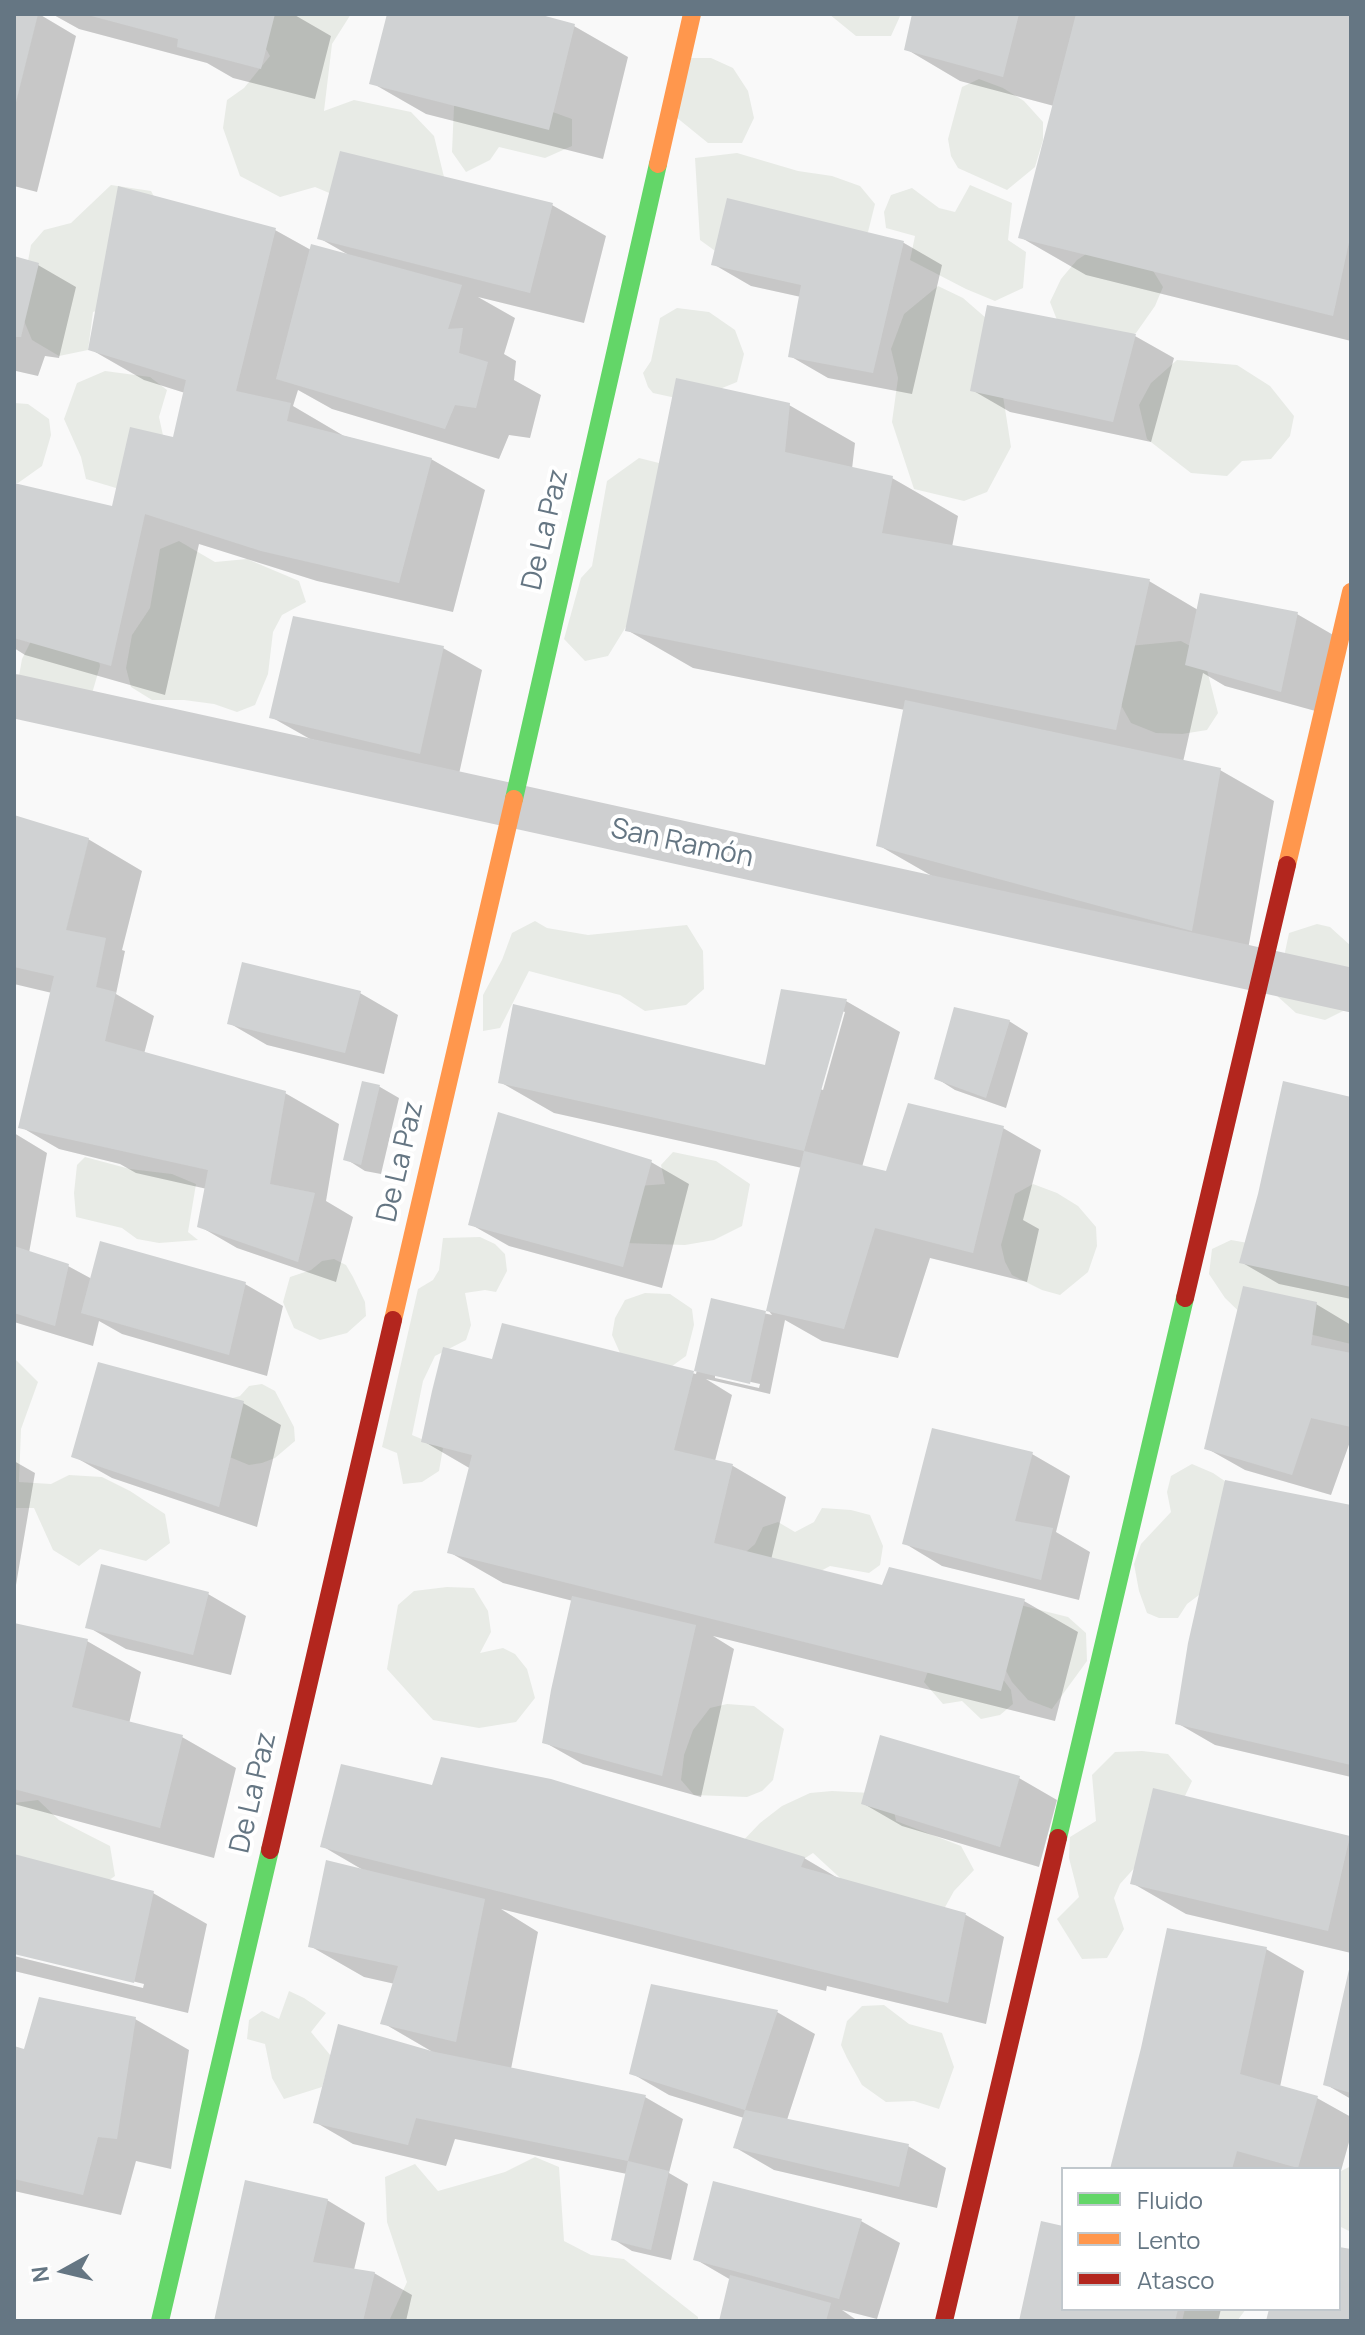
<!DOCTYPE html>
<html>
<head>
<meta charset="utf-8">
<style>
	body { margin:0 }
	#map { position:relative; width:1365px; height:2335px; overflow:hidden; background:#f9f9f9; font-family:Manrope,sans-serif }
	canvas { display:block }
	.frame { position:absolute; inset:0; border:16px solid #657683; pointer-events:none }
	.legend { position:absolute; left:1061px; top:2167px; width:280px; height:144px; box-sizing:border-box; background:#fff; border:2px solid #c1c8cd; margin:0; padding:10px 14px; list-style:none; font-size:24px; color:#657683 }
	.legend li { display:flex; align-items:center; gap:16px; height:40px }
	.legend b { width:40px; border:2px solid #c1c8cd }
	.north { position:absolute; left:24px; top:2231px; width:80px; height:80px; -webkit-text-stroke:6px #fff; paint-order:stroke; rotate:262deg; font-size:22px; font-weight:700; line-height:32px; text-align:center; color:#657683 }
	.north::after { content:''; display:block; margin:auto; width:28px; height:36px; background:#657683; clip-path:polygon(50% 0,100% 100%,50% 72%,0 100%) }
</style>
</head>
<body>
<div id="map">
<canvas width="1365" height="2335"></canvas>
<div class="frame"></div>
<ul class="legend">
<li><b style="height:10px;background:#63d668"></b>Fluido</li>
<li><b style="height:10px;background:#ff974d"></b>Lento</li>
<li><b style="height:10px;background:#b3261e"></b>Atasco</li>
</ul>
<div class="north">N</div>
</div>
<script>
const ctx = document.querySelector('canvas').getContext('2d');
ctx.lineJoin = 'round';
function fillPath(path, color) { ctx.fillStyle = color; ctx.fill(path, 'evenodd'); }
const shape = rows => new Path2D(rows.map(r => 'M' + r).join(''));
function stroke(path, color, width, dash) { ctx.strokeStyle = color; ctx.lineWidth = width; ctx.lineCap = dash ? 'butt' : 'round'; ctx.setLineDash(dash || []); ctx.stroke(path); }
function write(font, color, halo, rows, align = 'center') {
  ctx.font = font + ' Manrope,sans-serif'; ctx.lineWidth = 8; ctx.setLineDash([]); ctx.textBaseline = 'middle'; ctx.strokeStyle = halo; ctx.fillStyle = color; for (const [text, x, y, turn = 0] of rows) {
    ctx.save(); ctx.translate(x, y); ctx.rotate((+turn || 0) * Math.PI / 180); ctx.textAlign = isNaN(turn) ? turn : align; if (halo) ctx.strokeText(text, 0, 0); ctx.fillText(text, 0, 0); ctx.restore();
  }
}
fillPath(shape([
	[246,14,351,14,332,44,324,111,354,100,411,112,434,136,444,177,346,200,315,187,280,197,240,176,223,128,227,100,244,88,270,56],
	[829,14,901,14,891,36,856,36],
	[691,58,711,58,733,68,748,91,754,118,742,143,708,143,676,117],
	[979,79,1003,88,1024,101,1043,122,1043,140,1035,167,1007,190,958,168,951,156,948,139,962,87],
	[477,96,539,107,572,119,572,146,545,158,499,147,490,160,466,172,452,152,454,106],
	[737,153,798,171,832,176,860,186,875,204,868,232,729,261,700,240,695,158],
	[111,185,151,191,164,215,124,304,93,312,88,350,59,356,32,340,19,309,31,245,44,230,71,223],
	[970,185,1012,203,1008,240,1026,252,1023,288,995,301,966,289,910,260,915,236,886,228,884,212,891,195,912,188,939,208,955,212],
	[1101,244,1144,256,1163,287,1155,306,1136,333,1123,339,1057,320,1050,302,1061,279,1077,260],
	[938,286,963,298,994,325,998,364,1011,447,987,492,964,501,914,489,892,422,898,378,891,349,904,314],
	[677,308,709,312,735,330,744,354,737,382,690,401,653,393,648,387,643,373,651,361,660,318],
	[1177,360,1237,365,1270,386,1294,416,1290,436,1271,459,1242,461,1227,476,1191,473,1147,439,1139,405,1151,383],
	[105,371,150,377,167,390,159,417,167,454,127,486,116,488,86,479,81,457,64,419,77,383],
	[14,403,28,404,49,419,51,435,42,466,18,483,14,483],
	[639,458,675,467,651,586,608,656,585,661,564,639,581,578,592,566,607,481],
	[179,541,215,562,247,559,299,581,306,602,282,615,273,632,268,674,255,705,237,712,214,704,184,700,152,700,131,687,126,668,132,635,150,608,160,549],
	[31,641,97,650,100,666,91,697,19,676,22,659],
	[1181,641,1194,648,1205,662,1218,713,1207,730,1182,734,1156,733,1131,723,1122,707,1116,681,1129,646],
	[535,921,547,928,588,935,687,925,703,951,704,989,686,1005,645,1011,620,995,529,971,500,1028,483,1031,483,995,502,960,512,933],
	[1317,924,1330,927,1351,946,1351,1010,1347,1009,1325,1020,1296,1013,1276,995,1289,933],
	[673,1152,716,1161,750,1184,742,1226,714,1240,685,1245,624,1243,638,1186,665,1184,661,1165],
	[85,1157,130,1169,172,1174,196,1184,188,1232,198,1240,159,1243,137,1239,122,1228,76,1217,74,1193,77,1165],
	[1033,1184,1057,1193,1078,1206,1096,1227,1097,1246,1088,1272,1060,1295,1042,1290,1012,1275,1005,1262,1001,1245,1015,1194],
	[480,1237,495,1244,505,1254,507,1271,496,1292,485,1290,465,1293,471,1325,466,1340,435,1356,423,1381,412,1435,443,1448,439,1471,422,1482,403,1484,397,1453,382,1447,418,1289,433,1280,439,1270,443,1238],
	[1231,1240,1265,1246,1351,1287,1351,1344,1313,1335,1289,1325,1255,1327,1225,1298,1209,1274,1212,1249],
	[334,1259,346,1265,353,1277,365,1302,366,1316,347,1333,320,1340,294,1328,283,1302,290,1277,311,1270,322,1261],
	[645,1293,670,1294,692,1309,694,1325,686,1356,661,1374,624,1362,612,1335,615,1318,625,1300],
	[14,1358,38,1382,21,1429,19,1482,51,1484,69,1475,102,1477,130,1491,165,1514,170,1543,146,1561,100,1549,79,1566,53,1550,34,1508,14,1508],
	[262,1384,275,1391,294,1427,295,1441,275,1458,262,1463,249,1465,222,1454,218,1402,240,1396,249,1386],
	[1192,1464,1213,1473,1238,1490,1211,1586,1187,1604,1178,1618,1159,1618,1147,1613,1139,1591,1134,1564,1141,1544,1171,1512,1167,1492,1171,1476],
	[822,1508,851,1510,870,1515,883,1546,880,1565,869,1573,830,1566,804,1580,739,1558,755,1544,763,1527,778,1522,795,1532,814,1522],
	[447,1587,474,1588,488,1611,491,1632,480,1653,503,1648,515,1654,527,1669,535,1698,516,1722,479,1728,433,1720,387,1669,398,1605,414,1591],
	[1016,1604,1068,1617,1086,1633,1087,1661,1052,1709,1028,1700,1012,1682,994,1648],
	[990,1662,1011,1690,1013,1704,1000,1715,981,1719,962,1701,943,1704,924,1682,931,1663],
	[727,1704,754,1706,784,1729,773,1780,762,1791,747,1797,694,1795,681,1780,684,1755,693,1730,710,1708],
	[1142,1751,1168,1754,1192,1781,1177,1813,1143,1829,1146,1855,1120,1884,1114,1898,1124,1929,1107,1958,1082,1959,1057,1919,1079,1897,1069,1858,1070,1837,1096,1821,1092,1775,1115,1752],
	[832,1791,891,1794,896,1821,961,1846,974,1870,954,1891,939,1918,851,1888,813,1853,785,1871,738,1846,760,1823,782,1806,810,1793],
	[38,1800,59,1820,110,1846,115,1876,93,1891,14,1884,14,1803],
	[289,1991,304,1998,326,2013,311,2032,331,2056,322,2087,284,2099,272,2078,265,2044,247,2039,249,2020,262,2011,279,2019],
	[884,2005,909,2024,942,2033,954,2067,939,2109,914,2101,886,2102,862,2085,847,2058,841,2045,847,2021,862,2006],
	[535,2157,559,2167,564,2241,591,2255,624,2259,698,2317,698,2321,389,2321,407,2282,387,2222,385,2177,415,2164,438,2191,505,2172],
	[1351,2166,1351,2232,1339,2226,1339,2172],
	[1185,2309,1246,2309,1237,2321,1182,2321]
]), '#e8ebe6');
fillPath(shape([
	[14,14,39,14,76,36,37,192,14,186],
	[52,14,293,14,331,36,315,99,233,78,207,63,79,29],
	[389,14,530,14,574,26,628,57,603,159,426,114,372,83],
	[914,14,1351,14,1351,341,1086,275,1020,237,1054,106,960,81,906,49],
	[729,200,904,243,942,265,912,394,828,378,790,356,801,297,751,286,713,264],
	[552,205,606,236,584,323,478,297,515,318,504,354,516,361,514,380,541,395,530,438,509,435,499,459,332,409,298,390,293,406,344,436,431,459,485,490,453,612,317,581,199,544,165,695,25,655,14,648,14,485,113,509,175,439,185,393,144,380,90,349,275,230,311,250,347,254,319,238],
	[14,258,38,265,76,287,59,358,45,356,38,376,16,371,14,377],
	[1135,336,1174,358,1151,442,1010,412,972,390],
	[789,405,855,443,852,469,892,478,958,516,952,547,1149,581,1198,610,1297,614,1335,636,1319,712,1225,686,1203,673,1183,762,1220,770,1274,801,1246,961,932,876,878,845,905,710,693,668,627,630],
	[443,648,482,670,459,774,310,739,271,717],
	[14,817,88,839,142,871,122,950,125,951,116,994,154,1016,144,1054,285,1093,339,1124,326,1201,353,1217,336,1282,237,1248,199,1226,207,1189,136,1173,120,1164,59,1149,21,1127,52,993,14,984],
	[360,993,398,1015,384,1074,267,1045,229,1023],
	[846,1001,900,1032,862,1167,887,1173,1003,1128,1041,1150,1023,1220,1039,1229,1027,1282,930,1258,898,1358,822,1341,785,1320,770,1394,706,1379,732,1395,715,1461,733,1466,786,1497,771,1560,884,1588,1024,1601,1078,1632,1055,1721,713,1636,734,1649,701,1797,583,1764,544,1742,573,1601,503,1583,449,1552,471,1469,423,1441,494,1362,504,1325,696,1374,713,1301,772,1315,768,1310,802,1168,554,1113,500,1082,766,1067],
	[841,1011,845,1012,823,1090,820,1089],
	[715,1374,760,1384,759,1388,715,1378],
	[1009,1021,1028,1033,1006,1108,955,1090,936,1078],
	[364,1083,380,1087,399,1098,381,1174,365,1171,346,1159],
	[1351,1099,1351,1299,1279,1284,1241,1262],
	[14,1133,47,1153,29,1253,68,1266,92,1279,245,1284,283,1306,267,1376,122,1334,99,1321,93,1346,14,1322],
	[651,1162,689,1184,662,1288,509,1246,470,1224],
	[1316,1304,1351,1325,1351,1439,1331,1495,1245,1470,1206,1448],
	[243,1403,281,1425,257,1527,112,1478,73,1456],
	[1032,1454,1070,1476,1056,1532,1090,1552,1079,1600,942,1566,904,1543],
	[14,1461,35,1473,16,1585,14,1584],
	[1351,1507,1351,1777,1215,1745,1177,1723],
	[208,1594,246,1616,231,1675,126,1649,88,1627],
	[14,1625,87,1641,141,1672,129,1724,182,1737,236,1768,214,1858,14,1804],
	[1019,1778,1057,1800,1039,1867,902,1826,864,1804],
	[433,1788,804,1858,843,1881,966,1915,1004,1937,986,2024,827,1986,826,1991,501,1909,538,1932,511,2069,645,2097,683,2119,669,2173,688,2184,671,2260,632,2251,613,2239,627,2174,455,2139,446,2166,353,2144,315,2122,431,2051,383,2023,395,1984,364,1977,310,1946,363,1870,322,1846],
	[1155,1790,1351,1838,1351,1953,1186,1914,1132,1883],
	[14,1857,153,1893,207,1924,188,2013,14,1971,14,1956,143,1988,144,1984,14,1952],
	[1266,1949,1304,1971,1280,2087,1317,2098,1351,2117,1351,2135,1339,2178,1339,2169,1112,2169],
	[1351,1969,1351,2099,1325,2084],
	[777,2012,815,2034,787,2120,908,2146,946,2168,937,2208,774,2170,736,2148,744,2118,669,2095,631,2073],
	[135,2019,189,2050,171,2169,136,2161,121,2215,14,2191,14,2048,26,2051],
	[327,2200,365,2223,354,2270,374,2273,412,2295,406,2321,216,2321],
	[861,2221,900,2243,877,2319,842,2310,858,2321,721,2321,731,2280,695,2259],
	[1063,2228,1063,2309,1221,2309,1218,2321,1021,2321]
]), '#0003');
fillPath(shape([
	[14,14,38,14,15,106,14,106],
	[84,14,275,14,261,69,177,47,178,39],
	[387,14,538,14,575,24,549,130,369,84],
	[912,14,1019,14,1003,77,904,50],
	[1076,14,1351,14,1351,233,1333,316,1018,238],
	[340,151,553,203,530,293,317,239],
	[118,186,276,228,236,391,291,403,287,421,432,458,399,583,261,551,145,514,111,666,14,638,14,483,112,506,130,427,173,437,186,380,88,350],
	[727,198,904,241,873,373,788,357,801,285,711,265],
	[311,244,462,285,448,329,463,328,459,353,488,362,476,408,455,405,445,429,276,379],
	[14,256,39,263,21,337,14,337],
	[987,305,1136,334,1113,422,970,391],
	[676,378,790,403,785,452,893,476,882,533,1150,579,1116,730,625,631],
	[1200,593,1298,612,1281,692,1185,665],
	[293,616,444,646,420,754,269,718],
	[905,700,1221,768,1192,931,876,846],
	[14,815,89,838,66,930,106,938,96,987,116,992,105,1041,286,1091,270,1184,315,1193,298,1262,197,1227,208,1170,18,1128,54,976,14,967],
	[242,962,361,991,345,1053,227,1024],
	[781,989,847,999,804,1151,498,1083,513,1004,765,1065],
	[954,1007,1010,1020,986,1098,934,1079],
	[362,1081,380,1085,361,1165,343,1160],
	[1283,1081,1351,1097,1351,1287,1239,1263,1258,1194],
	[908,1103,1004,1126,973,1253,875,1228,844,1329,766,1311,804,1151,886,1171],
	[498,1112,652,1160,623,1267,468,1225],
	[100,1241,246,1282,229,1355,81,1313],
	[14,1246,69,1264,55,1326,14,1313],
	[1243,1286,1317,1302,1311,1345,1351,1353,1351,1427,1311,1418,1292,1475,1204,1449],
	[711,1298,766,1311,750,1384,694,1371],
	[502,1323,694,1371,674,1450,733,1464,714,1543,882,1585,889,1567,1025,1599,1001,1691,447,1553,472,1455,421,1442,432,1391,443,1347,492,1359],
	[98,1362,244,1401,219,1507,71,1457],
	[932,1428,1033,1452,1015,1521,1053,1528,1041,1580,902,1544],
	[1225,1480,1351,1505,1351,1765,1175,1724,1188,1643],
	[101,1564,209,1592,193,1655,85,1628],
	[572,1596,696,1625,662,1776,542,1743,551,1690],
	[14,1623,88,1639,72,1707,183,1735,160,1828,14,1789],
	[880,1735,1020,1776,1000,1847,861,1804],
	[441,1757,551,1779,805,1857,801,1867,966,1913,948,2003,320,1847,341,1764,432,1785],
	[1153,1788,1350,1836,1328,1931,1130,1884],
	[14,1854,154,1891,134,1983,14,1954],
	[326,1860,485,1899,456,2042,380,2024,398,1966,308,1947],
	[1167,1928,1267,1947,1240,2074,1318,2096,1298,2168,1237,2151,1232,2169,1110,2169,1141,2048],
	[1350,1965,1351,1965,1351,2093,1323,2085],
	[651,1984,778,2010,745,2110,909,2144,899,2187,733,2148,745,2110,629,2074],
	[39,1997,136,2017,117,2139,98,2137,83,2195,14,2179,14,2046,24,2049],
	[338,2024,435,2052,646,2095,628,2161,669,2171,651,2250,611,2240,628,2161,416,2118,408,2145,313,2123],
	[245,2180,328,2199,313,2262,375,2272,363,2321,214,2321],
	[713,2181,862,2219,839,2299,693,2260],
	[1041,2221,1063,2226,1063,2309,1178,2309,1175,2321,1019,2321],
	[1339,2247,1351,2249,1351,2321,1266,2321,1269,2309,1339,2309],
	[730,2275,831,2303,826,2321,719,2321]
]), '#d0d2d3');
stroke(shape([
	[14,696,1351,990]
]), '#cecfd0', 44);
stroke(shape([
	[514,799,658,164],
	[1058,1838,1185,1298],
	[160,2321,270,1850]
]), '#63d668', 18);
stroke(shape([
	[658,164,692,14],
	[1287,865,1351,592],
	[393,1320,514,799]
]), '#ff974d', 18);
stroke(shape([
	[1185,1298,1287,865],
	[270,1850,393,1320],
	[944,2321,1058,1838]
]), '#b3261e', 18);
write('28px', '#657683', '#fff', [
	["De La Paz",546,530,-77],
	["San Ramón",682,844,12],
	["De La Paz",401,1162,-77],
	["De La Paz",254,1793,-77]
]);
</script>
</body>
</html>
